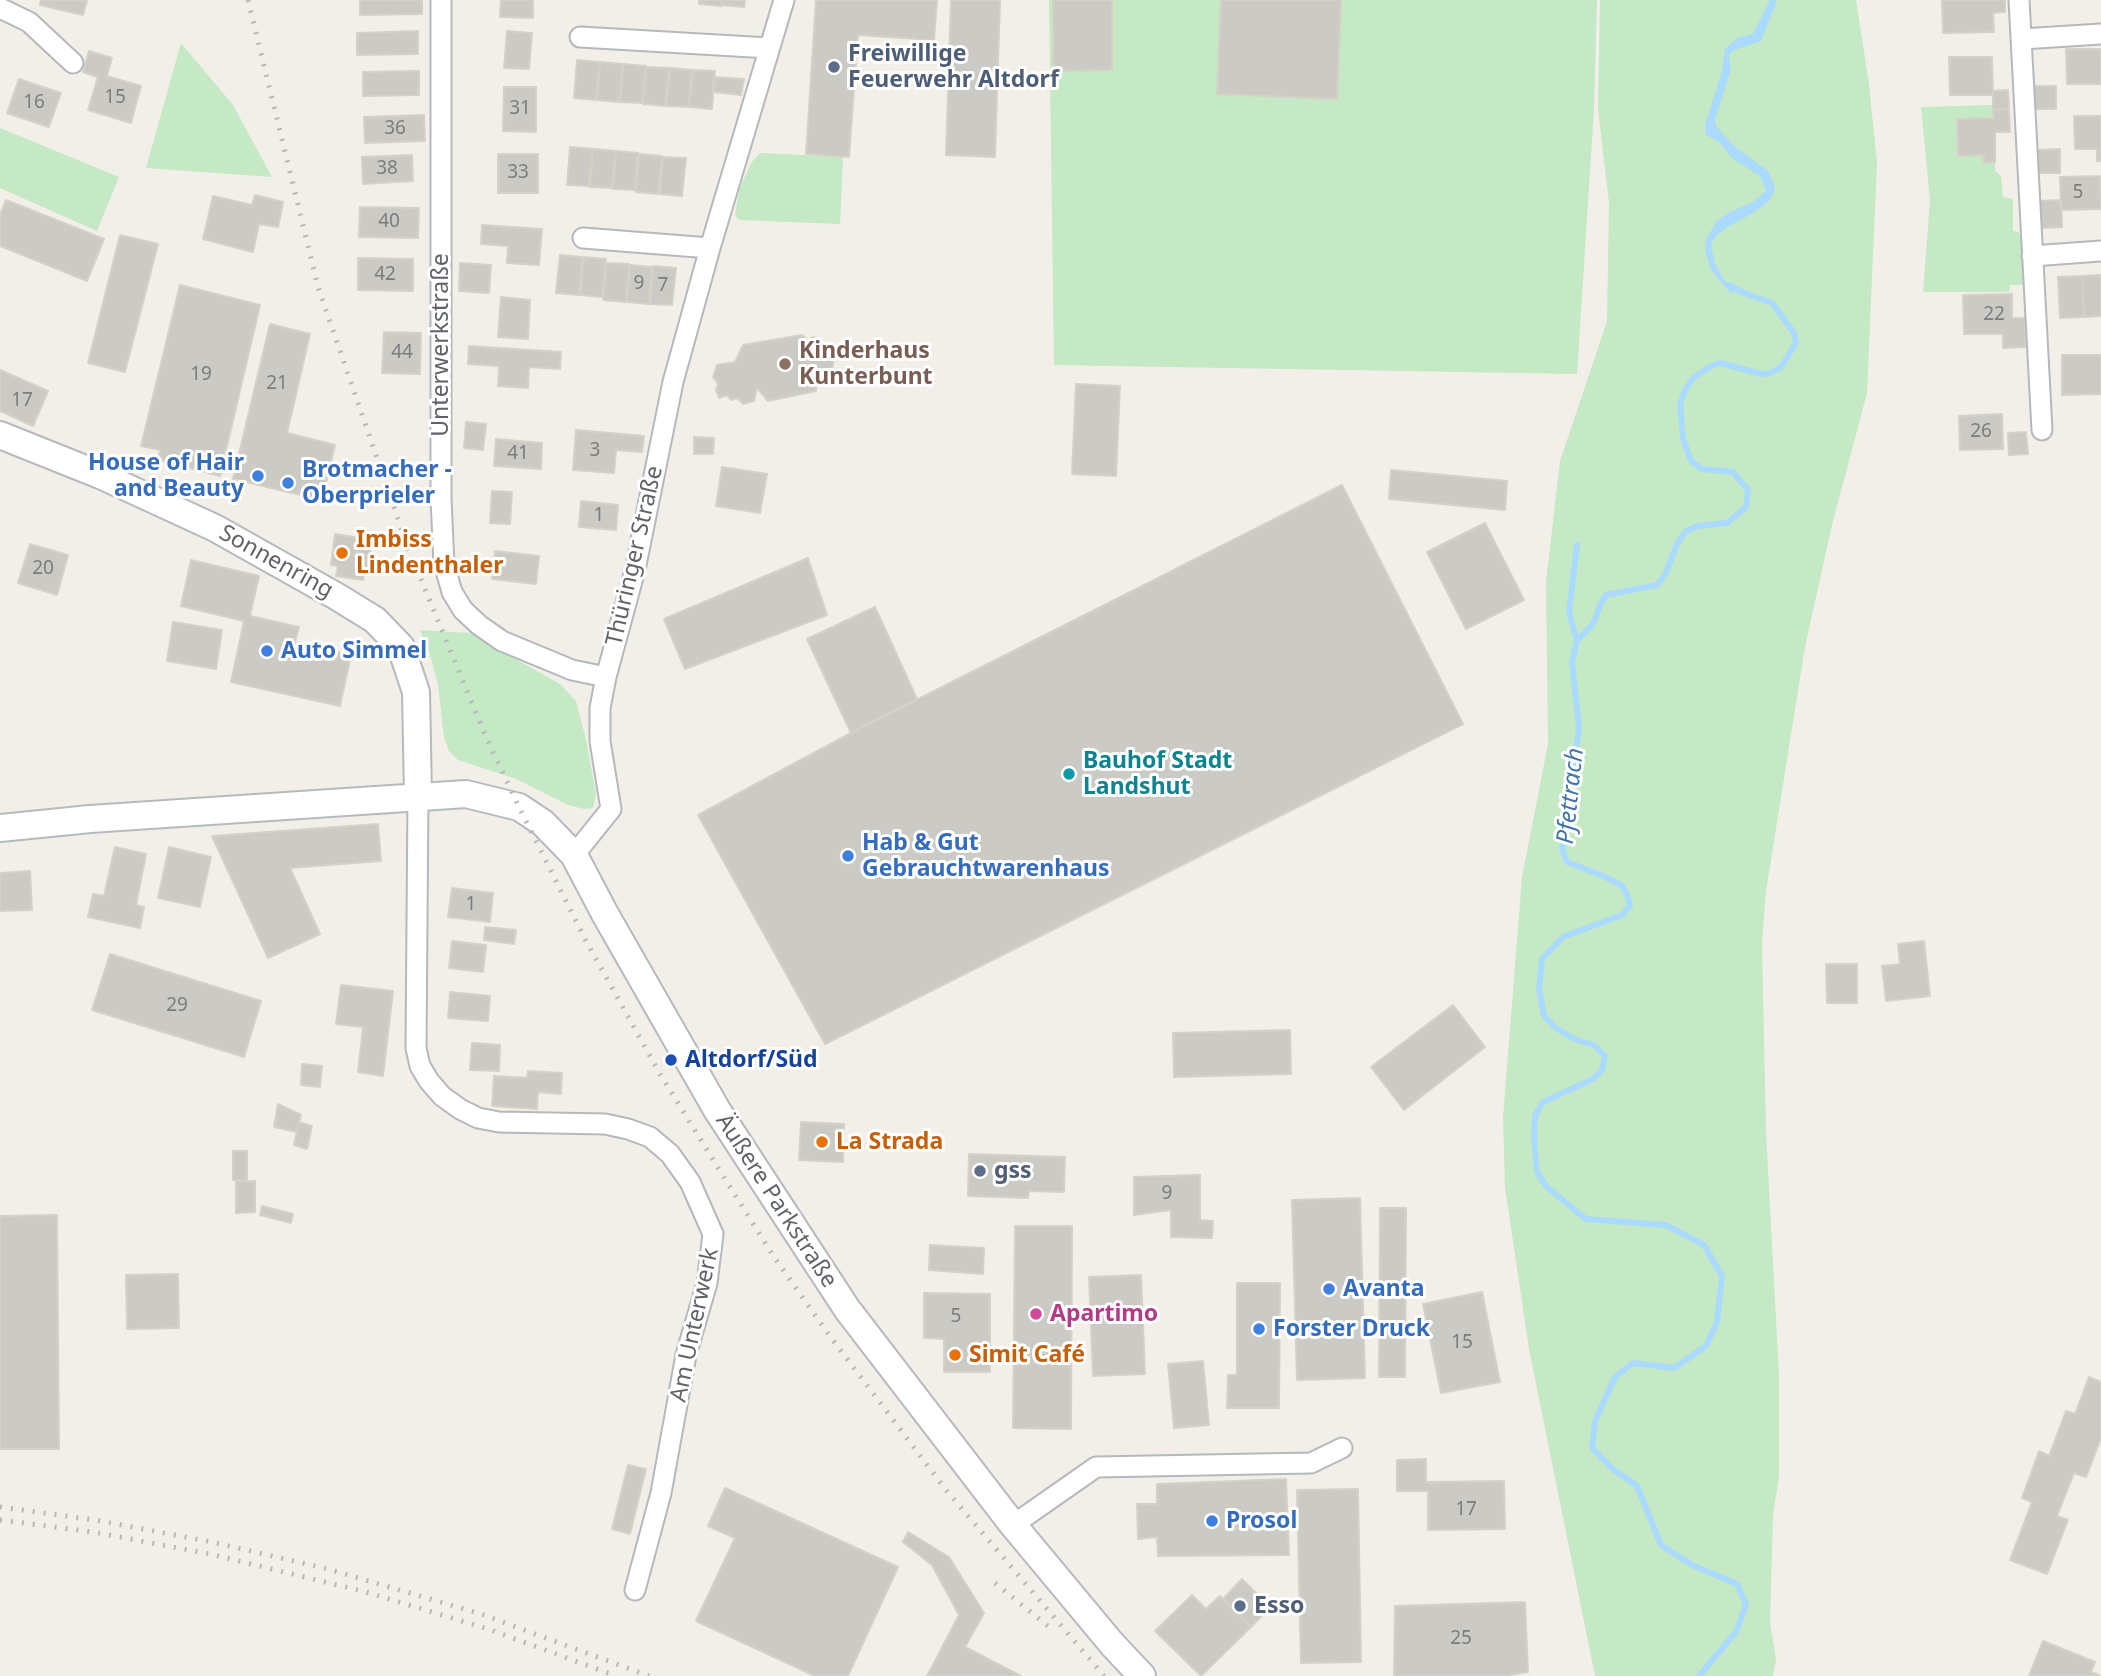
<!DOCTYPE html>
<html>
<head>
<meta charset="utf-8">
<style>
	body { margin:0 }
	canvas { display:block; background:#f1efe8 }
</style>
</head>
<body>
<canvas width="2101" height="1676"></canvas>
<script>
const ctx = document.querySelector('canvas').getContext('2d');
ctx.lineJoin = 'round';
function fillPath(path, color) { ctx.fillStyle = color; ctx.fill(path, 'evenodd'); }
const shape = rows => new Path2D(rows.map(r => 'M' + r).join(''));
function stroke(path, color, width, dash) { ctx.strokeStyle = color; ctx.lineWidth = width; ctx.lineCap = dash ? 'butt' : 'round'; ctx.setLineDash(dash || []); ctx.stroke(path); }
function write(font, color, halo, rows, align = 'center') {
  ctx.font = font + ' "Noto Sans",sans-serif'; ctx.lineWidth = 6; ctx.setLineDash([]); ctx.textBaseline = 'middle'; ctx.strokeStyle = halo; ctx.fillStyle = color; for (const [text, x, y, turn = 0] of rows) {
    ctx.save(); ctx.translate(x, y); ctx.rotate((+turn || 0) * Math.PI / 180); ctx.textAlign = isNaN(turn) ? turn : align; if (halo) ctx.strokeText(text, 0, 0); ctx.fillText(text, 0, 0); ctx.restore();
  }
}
fillPath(shape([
	[1049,0,1597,0,1594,109,1577,374,1054,365],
	[1600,0,1856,0,1869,84,1877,163,1867,393,1832,525,1805,647,1766,891,1762,943,1766,1133,1779,1375,1779,1476,1773,1516,1770,1623,1776,1659,1773,1676,1595,1676,1529,1349,1505,1187,1503,1117,1522,877,1548,744,1546,582,1560,461,1607,321,1609,203,1598,109],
	[181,43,233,105,272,177,146,168],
	[1993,105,1994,118,1957,120,1958,156,1984,155,1985,163,1995,162,1995,171,2001,176,2003,197,2013,199,2013,231,2018,232,2022,237,2023,285,2010,285,2009,292,1923,292,1930,200,1921,107],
	[0,128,119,177,97,231,0,188],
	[760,153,843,157,840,224,739,220,735,215,739,190,751,163],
	[420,630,470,633,560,684,576,701,586,740,596,794,593,808,584,809,568,805,516,779,458,760,449,751,444,738,438,685,431,658]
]), '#c5e8c5');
fillPath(shape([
	[1770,0,1777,0,1761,41,1732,51,1729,55,1731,69,1715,120,1716,126,1734,146,1768,171,1774,185,1775,191,1768,202,1753,213,1727,227,1717,235,1711,244,1715,264,1725,281,1734,286,1732,295,1711,270,1705,250,1706,239,1717,221,1730,212,1753,202,1766,191,1760,176,1732,158,1720,143,1705,134,1705,125,1722,71,1725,49,1737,38,1753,34]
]), '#aadaff');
stroke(shape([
	[1577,641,1569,612,1577,545],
	[1699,1676,1736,1632,1746,1605,1737,1584,1692,1565,1661,1545,1637,1486,1614,1470,1592,1448,1595,1421,1615,1377,1633,1363,1674,1368,1706,1346,1717,1322,1722,1276,1704,1245,1666,1225,1586,1219,1547,1187,1537,1172,1534,1139,1535,1116,1543,1102,1593,1079,1602,1070,1605,1056,1594,1045,1574,1039,1556,1028,1544,1016,1539,989,1542,959,1563,937,1622,915,1630,906,1627,894,1621,885,1603,876,1567,862,1562,848,1579,728,1572,662,1577,641,1593,624,1601,603,1606,595,1657,585,1666,573,1677,544,1686,531,1698,526,1727,523,1746,507,1748,490,1733,472,1702,469,1691,461,1683,439,1680,405,1684,392,1693,378,1711,366,1720,363,1761,374,1771,373,1781,367,1796,343,1794,333,1772,303,1744,293,1729,285]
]), '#aadaff', 6);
const building = shape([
	[41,0,87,0,83,15,40,5,41,0],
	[360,0,422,0,422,14,360,15,360,0],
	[501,0,533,0,533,18,500,17,501,0],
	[699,0,722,0,721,6,699,4,699,0],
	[723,0,745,0,744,7,722,5,723,0],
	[816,0,937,0,934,40,858,35,849,157,806,154,816,0],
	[951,0,1000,0,995,157,946,155,951,0],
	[1053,0,1112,0,1112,70,1053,71,1053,0],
	[1221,0,1341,0,1337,99,1217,94,1221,0],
	[1942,0,2005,0,2005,12,1993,13,1994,32,1943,33,1942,0],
	[418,31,418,54,357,55,357,33,418,31],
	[507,31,532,33,529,69,504,68,507,31],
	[2066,49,2101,49,2101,84,2067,84,2066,49],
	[89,51,112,58,107,76,141,86,131,123,88,110,98,77,83,72,89,51],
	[1949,57,1992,57,1993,95,1950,95,1949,57],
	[577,60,600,62,596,100,574,98,577,60],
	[600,62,623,64,619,102,597,100,600,62],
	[623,64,646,66,642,103,620,102,623,64],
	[646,67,669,68,665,106,643,104,646,67],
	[670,68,692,70,689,107,666,106,670,68],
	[693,70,715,71,712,109,689,107,693,70],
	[419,71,419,95,363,96,363,72,419,71],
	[714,77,744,79,741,95,713,92,714,77],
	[19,79,61,93,49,127,7,113,19,79],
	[2034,86,2056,86,2056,109,2034,109,2034,86],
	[504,87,536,87,536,132,503,131,504,87],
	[2008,90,2009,109,1993,110,1993,91,2008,90],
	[2009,109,2010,132,1995,132,1995,162,1984,163,1984,155,1958,156,1957,119,1994,118,1993,110,2009,109],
	[424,115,425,141,365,143,364,117,424,115],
	[2074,116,2101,116,2101,161,2097,161,2097,149,2075,149,2074,116],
	[570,147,593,149,589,186,567,185,570,147],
	[593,149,616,151,612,188,590,187,593,149],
	[2060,149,2060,173,2038,173,2038,150,2060,149],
	[616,151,638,153,635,190,613,189,616,151],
	[498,154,538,154,538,193,498,193,498,154],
	[639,154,662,156,658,194,636,192,639,154],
	[412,155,413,181,363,184,362,157,412,155],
	[663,157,686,158,682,196,660,194,663,157],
	[2100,176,2101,209,2061,210,2060,177,2100,176],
	[255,195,283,202,278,227,259,224,253,252,203,239,213,196,252,205,255,195],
	[6,200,104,239,87,281,0,246,0,215,6,200],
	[2061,200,2062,227,2042,228,2040,201,2061,200],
	[360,207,419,208,418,238,359,237,360,207],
	[482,225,542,229,539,265,507,263,508,246,481,244,482,225],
	[120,235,158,244,125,372,88,363,120,235],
	[560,255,582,257,579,295,556,293,560,255],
	[584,257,606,259,602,297,580,295,584,257],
	[358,258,413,259,413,291,358,290,358,258],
	[460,263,491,265,489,293,459,291,460,263],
	[606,263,629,264,626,302,603,300,606,263],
	[630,265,652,267,649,304,627,302,630,265],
	[653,266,676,268,672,305,650,304,653,266],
	[2101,275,2101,316,2084,317,2082,276,2101,275],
	[2082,276,2084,317,2060,318,2058,277,2082,276],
	[180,285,260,305,220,476,158,460,160,450,141,446,180,285],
	[2012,294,2012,318,2025,318,2025,347,2003,348,2003,334,1964,334,1963,295,2012,294],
	[501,297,530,300,528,339,498,337,501,297],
	[270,324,310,334,287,433,335,445,322,500,233,479,270,324],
	[384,332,421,333,420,374,382,373,384,332],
	[802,335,807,340,814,337,834,358,832,371,817,376,816,391,768,401,757,388,754,401,743,404,738,398,731,400,727,395,719,398,716,390,718,384,713,377,717,365,735,362,743,345,802,335],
	[469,346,561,352,560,369,529,367,528,388,498,386,499,366,468,364,469,346],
	[2062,355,2101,355,2101,394,2062,395,2062,355],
	[0,370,48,391,33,426,0,411,0,370],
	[1076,384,1120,386,1116,476,1072,474,1076,384],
	[2002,414,2003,449,1960,450,1959,416,2002,414],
	[466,422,486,424,483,450,464,448,466,422],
	[576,430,644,436,642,452,616,450,614,473,573,470,576,430],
	[2026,432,2028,454,2009,455,2008,433,2026,432],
	[694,437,714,438,713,454,694,454,694,437],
	[496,439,542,443,541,469,494,466,496,439],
	[722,467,767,474,760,513,716,506,722,467],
	[1391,470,1507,481,1505,510,1389,499,1391,470],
	[1342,485,1463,724,825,1044,698,815,851,733,1342,485],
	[492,491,512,492,510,524,490,523,492,491],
	[581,501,618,505,616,530,579,527,581,501],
	[1485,523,1524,600,1466,629,1427,552,1485,523],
	[335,534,372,540,368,569,365,568,363,580,336,576,338,566,331,565,335,534],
	[30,544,68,555,57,595,18,583,30,544],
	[495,551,539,556,536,584,492,579,495,551],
	[808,558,827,615,685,669,664,619,808,558],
	[191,560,259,576,250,616,299,627,295,642,351,655,340,706,231,682,244,621,181,606,191,560],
	[875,607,917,699,851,733,807,639,875,607],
	[173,622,222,630,216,669,167,661,173,622],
	[378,824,381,861,290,868,320,934,268,958,212,836,378,824],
	[115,847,146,854,136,905,144,907,140,928,88,917,93,894,104,896,115,847],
	[169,847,211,857,200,907,158,898,169,847],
	[30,871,32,910,0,911,0,873,30,871],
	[452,888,493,893,490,922,448,917,452,888],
	[485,927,516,930,514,944,484,940,485,927],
	[452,941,486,945,483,972,449,968,452,941],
	[1924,941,1930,996,1886,1001,1882,966,1900,964,1898,944,1924,941],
	[110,954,261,1001,244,1057,92,1010,110,954],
	[1826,964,1857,964,1857,1003,1827,1003,1826,964],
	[341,985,393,991,383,1076,358,1072,363,1027,336,1024,341,985],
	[450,992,490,996,488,1021,448,1018,450,992],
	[1453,1005,1485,1047,1404,1110,1371,1067,1453,1005],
	[1290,1030,1291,1074,1174,1077,1173,1033,1290,1030],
	[472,1043,500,1045,499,1071,470,1070,472,1043],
	[302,1064,322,1066,320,1087,301,1085,302,1064],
	[528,1071,562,1073,561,1094,538,1092,537,1109,492,1106,494,1076,527,1078,528,1071],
	[278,1104,301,1115,297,1132,274,1127,278,1104],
	[299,1122,312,1126,307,1149,294,1145,299,1122],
	[801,1122,844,1124,843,1162,799,1160,801,1122],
	[233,1151,247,1151,247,1180,233,1180,233,1151],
	[969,1154,1065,1157,1064,1192,1029,1191,1028,1198,968,1196,969,1154],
	[1200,1175,1200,1220,1213,1221,1212,1238,1171,1237,1171,1210,1134,1215,1134,1177,1200,1175],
	[255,1181,255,1212,236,1213,236,1182,255,1181],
	[1360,1198,1365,1378,1297,1380,1292,1200,1360,1198],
	[262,1206,293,1214,291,1223,260,1215,262,1206],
	[1380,1208,1406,1208,1405,1377,1379,1377,1380,1208],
	[57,1215,59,1449,0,1449,0,1216,57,1215],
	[1015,1226,1072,1226,1071,1429,1013,1428,1015,1226],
	[930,1245,984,1248,983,1274,929,1270,930,1245],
	[178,1274,179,1328,127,1329,126,1275,178,1274],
	[1141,1275,1145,1374,1093,1376,1089,1277,1141,1275],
	[1237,1283,1280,1283,1279,1408,1227,1408,1228,1375,1237,1375,1237,1283],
	[1482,1292,1500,1382,1441,1393,1423,1304,1482,1292],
	[924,1293,990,1294,990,1372,944,1372,944,1339,924,1338,924,1293],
	[1203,1361,1209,1425,1174,1428,1168,1364,1203,1361],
	[2089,1377,2101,1382,2101,1438,2086,1477,2074,1473,2057,1516,2068,1520,2047,1574,2010,1560,2032,1502,2022,1498,2039,1451,2049,1456,2066,1411,2075,1414,2089,1377],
	[1426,1459,1426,1482,1504,1481,1505,1529,1428,1530,1428,1491,1397,1491,1397,1460,1426,1459],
	[628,1465,646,1469,630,1534,612,1529,628,1465],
	[1286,1479,1289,1555,1158,1556,1157,1537,1138,1539,1137,1504,1157,1504,1157,1484,1286,1479],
	[725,1488,898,1567,848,1676,815,1676,696,1621,735,1538,708,1526,725,1488],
	[1358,1489,1361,1662,1301,1663,1297,1490,1358,1489],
	[908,1532,949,1557,984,1613,965,1647,1021,1676,927,1676,959,1615,932,1565,903,1542,908,1532],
	[1242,1579,1270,1607,1251,1627,1223,1599,1242,1579],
	[1192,1595,1206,1609,1220,1596,1251,1627,1201,1676,1155,1631,1192,1595],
	[1525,1602,1528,1672,1504,1676,1394,1676,1395,1606,1525,1602],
	[2043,1641,2095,1662,2091,1672,2101,1676,2029,1676,2043,1641]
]);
fillPath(building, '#cccac5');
stroke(building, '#d6d1c6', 2);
const street = shape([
	[441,0,441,499,444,564,452,592,463,610,479,625,502,641,572,670,606,677],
	[2019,0,2042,430],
	[0,8,29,22,73,63],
	[580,37,769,48],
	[2022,39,2101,34],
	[583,238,710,248],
	[2032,256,2101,251],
	[418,796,416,1048,420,1066,429,1081,442,1096,460,1109,478,1118,499,1122,605,1124,628,1129,650,1137,670,1154,690,1182,713,1234,707,1283,686,1355,661,1493,635,1590],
	[574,855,611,809,600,741,600,708,606,677,635,570,673,382,710,248,784,0],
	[1013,1525,1096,1467,1311,1463,1342,1448]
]);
const secondary = shape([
	[0,435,100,475,215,528,336,596,375,620,401,647,416,692,418,796],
	[0,828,90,819,466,794,519,807,543,823,574,855,605,914,717,1110,847,1309,1013,1525,1112,1644,1142,1676]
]);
stroke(street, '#b5b8bc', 23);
stroke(secondary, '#b6babf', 30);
stroke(street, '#fff', 19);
stroke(secondary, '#fff', 26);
stroke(shape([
	[248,0,318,287,408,548,486,737,519,807,586,941,660,1074,725,1179,774,1257,829,1335,946,1490,1104,1676],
	[0,1507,95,1520,212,1542,328,1569,481,1614,649,1676],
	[0,1520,93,1532,210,1554,366,1592,488,1629,616,1676],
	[995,1583,1054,1631]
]), '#b6b7b8', 5, [2, 9]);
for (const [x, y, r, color] of [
	[834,67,7,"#5c6f8a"],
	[785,364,7,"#8d6e63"],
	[258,476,7,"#3f7fe0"],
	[288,483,7,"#3f7fe0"],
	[342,553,7,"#e8710a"],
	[267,651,7,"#3f7fe0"],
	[1069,774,7,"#0f9aa8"],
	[848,856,7,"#3f7fe0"],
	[671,1060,7,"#1a4fb4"],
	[822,1142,7,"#e8710a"],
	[980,1171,7,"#5c6f8a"],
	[1329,1289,7,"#3f7fe0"],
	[1036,1314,7,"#d1479c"],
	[1259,1329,7,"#3f7fe0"],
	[955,1355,7,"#e8710a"],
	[1212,1521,7,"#3f7fe0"],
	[1240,1606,7,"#5c6f8a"]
]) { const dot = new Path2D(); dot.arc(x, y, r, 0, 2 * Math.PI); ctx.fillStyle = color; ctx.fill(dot); stroke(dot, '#fff', 2.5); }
write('19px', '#7a7d7f', null, [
	["15",115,98],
	["16",34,103],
	["31",520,109],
	["36",395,129],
	["38",387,169],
	["33",518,173],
	["5",2078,193],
	["40",389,222],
	["42",385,275],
	["9",639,284],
	["7",663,286],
	["22",1994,315],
	["44",402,353],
	["19",201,375],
	["21",277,384],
	["17",22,401],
	["26",1981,432],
	["3",595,451],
	["41",518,454],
	["1",599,516],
	["20",43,569],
	["1",471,905],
	["29",177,1006],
	["9",1167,1194],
	["5",956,1317],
	["15",1462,1343],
	["17",1466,1510],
	["25",1461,1639]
]);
write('bold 23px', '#4e5e75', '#fff', [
	["Freiwillige",848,54],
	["Feuerwehr Altdorf",848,80],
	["gss",994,1171],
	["Esso",1254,1606]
], 'left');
write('23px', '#5f6368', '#fff', [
	["Unterwerkstraße",441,345,-90],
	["Thüringer Straße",635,556,-77],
	["Sonnenring",276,562,29],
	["Äußere Parkstraße",776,1201,57],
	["Am Unterwerk",695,1325,-78]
]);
write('bold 23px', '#785e54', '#fff', [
	["Kinderhaus",799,351],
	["Kunterbunt",799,377]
], 'left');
write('bold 23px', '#366cbe', '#fff', [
	["House of Hair",244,463,"right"],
	["and Beauty",244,489,"right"],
	["Brotmacher -",302,470],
	["Oberprieler",302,496],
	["Auto Simmel",281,651],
	["Hab & Gut",862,843],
	["Gebrauchtwarenhaus",862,869],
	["Avanta",1343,1289],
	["Forster Druck",1273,1329],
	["Prosol",1226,1521]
], 'left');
write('bold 23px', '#c56008', '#fff', [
	["Imbiss",356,540],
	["Lindenthaler",356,566],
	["La Strada",836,1142],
	["Simit Café",969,1355]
], 'left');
write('bold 23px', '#0d838f', '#fff', [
	["Bauhof Stadt",1083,761],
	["Landshut",1083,787]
], 'left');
write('bold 23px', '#164399', '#fff', [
	["Altdorf/Süd",685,1060]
], 'left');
write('bold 23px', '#b23c85', '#fff', [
	["Apartimo",1050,1314]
], 'left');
write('italic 24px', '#4174aa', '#fff', [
	["Pfettrach",1571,796,-84]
]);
</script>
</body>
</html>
